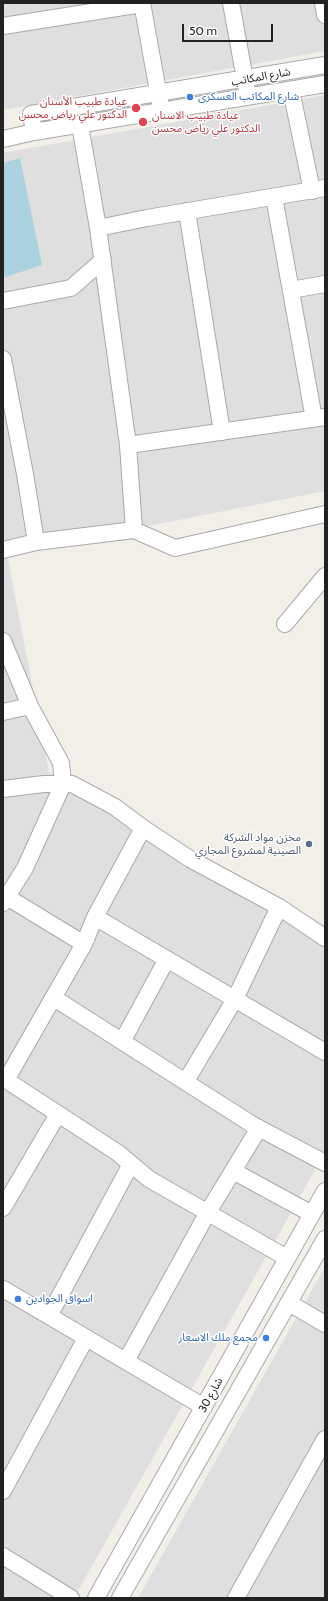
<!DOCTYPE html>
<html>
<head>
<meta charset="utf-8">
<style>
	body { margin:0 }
	#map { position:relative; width:328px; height:1601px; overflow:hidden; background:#f2efe9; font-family:Cabin,sans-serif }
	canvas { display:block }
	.frame { position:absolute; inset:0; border:4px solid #222; pointer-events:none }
	.scale { position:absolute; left:182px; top:24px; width:91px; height:18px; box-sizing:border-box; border:2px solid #222; border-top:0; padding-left:5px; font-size:12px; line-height:14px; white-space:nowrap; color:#222; -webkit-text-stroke:3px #fff; paint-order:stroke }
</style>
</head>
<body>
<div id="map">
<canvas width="328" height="1601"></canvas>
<div class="frame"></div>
<div class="scale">50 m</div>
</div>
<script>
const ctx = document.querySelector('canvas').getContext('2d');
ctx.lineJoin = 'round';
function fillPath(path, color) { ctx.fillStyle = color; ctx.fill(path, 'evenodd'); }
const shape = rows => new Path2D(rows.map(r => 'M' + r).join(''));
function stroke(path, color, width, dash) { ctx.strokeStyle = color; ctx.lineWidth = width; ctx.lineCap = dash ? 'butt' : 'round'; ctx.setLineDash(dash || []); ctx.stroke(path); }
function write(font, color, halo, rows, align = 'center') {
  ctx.font = font + ' Cabin,"Noto Sans Arabic",sans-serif'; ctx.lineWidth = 3; ctx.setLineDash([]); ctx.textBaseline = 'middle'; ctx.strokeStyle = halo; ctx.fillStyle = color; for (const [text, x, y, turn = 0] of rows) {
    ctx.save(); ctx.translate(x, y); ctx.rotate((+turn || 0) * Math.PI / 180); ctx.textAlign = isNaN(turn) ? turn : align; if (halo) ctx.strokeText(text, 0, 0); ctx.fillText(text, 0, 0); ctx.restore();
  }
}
fillPath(shape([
	[3,3,325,3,325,51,3,110],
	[325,95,325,491,7,554,49,772,325,925,325,1152,74,1598,3,1598,3,153],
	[325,1267,325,1598,138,1598]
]), '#e0dfdf');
fillPath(shape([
	[20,158,42,265,3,278,3,163]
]), '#aad3df');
const minor = shape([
	[142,3,160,102],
	[231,3,247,90],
	[323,3,325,15],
	[3,26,142,4],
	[291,90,312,191],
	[80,125,98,228,128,445,134,530],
	[34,132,31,114,325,65],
	[3,139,34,132,325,84],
	[274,197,314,419],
	[187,211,222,432],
	[98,228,147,218,325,188],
	[291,290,325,284],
	[3,301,71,288,103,260],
	[3,359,25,474,36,542],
	[128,445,325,417],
	[3,550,36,542,134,530,175,548,325,514],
	[285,624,325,576],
	[3,641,30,706,61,763,63,784,25,868,3,903],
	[3,712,30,706],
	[3,789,44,784,72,784,115,807,143,828,190,859,279,907,325,938],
	[7,897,84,944],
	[95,917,325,1052],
	[54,998,253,1125,325,1163],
	[123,1040,167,959],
	[3,1078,118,1153,149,1179,287,1258],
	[6,1080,84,944,95,917,143,828],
	[186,1081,235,999,279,907],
	[233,1171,312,1214],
	[3,1208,58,1114],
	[3,1289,204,1407],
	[289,1303,325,1324],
	[49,1316,131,1164],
	[126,1361,208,1212,259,1128],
	[3,1491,86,1338],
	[3,1556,71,1598],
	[96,1598,325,1191],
	[120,1598,325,1239],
	[236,1598,325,1439]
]);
stroke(minor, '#a9a9a9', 18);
stroke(minor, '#fff', 16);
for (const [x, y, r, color] of [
	[190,97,4,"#3f7fe0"],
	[136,108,5,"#e0444e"],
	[143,122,5,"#e0444e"],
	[309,844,4,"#5c6f8a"],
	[18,1299,4,"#3f7fe0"],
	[266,1338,4,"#3f7fe0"]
]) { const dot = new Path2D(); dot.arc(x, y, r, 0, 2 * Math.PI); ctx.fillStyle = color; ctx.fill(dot); stroke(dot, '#fff', 1.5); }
write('11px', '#222', '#fff', [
	["شارع المکاتب",261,77,-10],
	["شارع 30",211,1395,-61]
]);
write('11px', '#366cbe', '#fff', [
	["شارع المکاتب العسکری",198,97],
	["اسواق الجوادين",26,1299],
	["مجمع ملك الاسعار",258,1338,"right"]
], 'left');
write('11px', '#be3a42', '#fff', [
	["عيادة طبيب الأسنان",127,102],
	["الدكتور علي رياض محسن",127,115],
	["عيادة طبيب الاسنان",152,116,"left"],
	["الدكتور علي رياض محسن",152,129,"left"]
], 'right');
write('11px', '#4e5e75', '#fff', [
	["مخزن مواد الشركة",301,838],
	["الصينية لمشروع المجاري",301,851]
], 'right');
</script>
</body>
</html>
